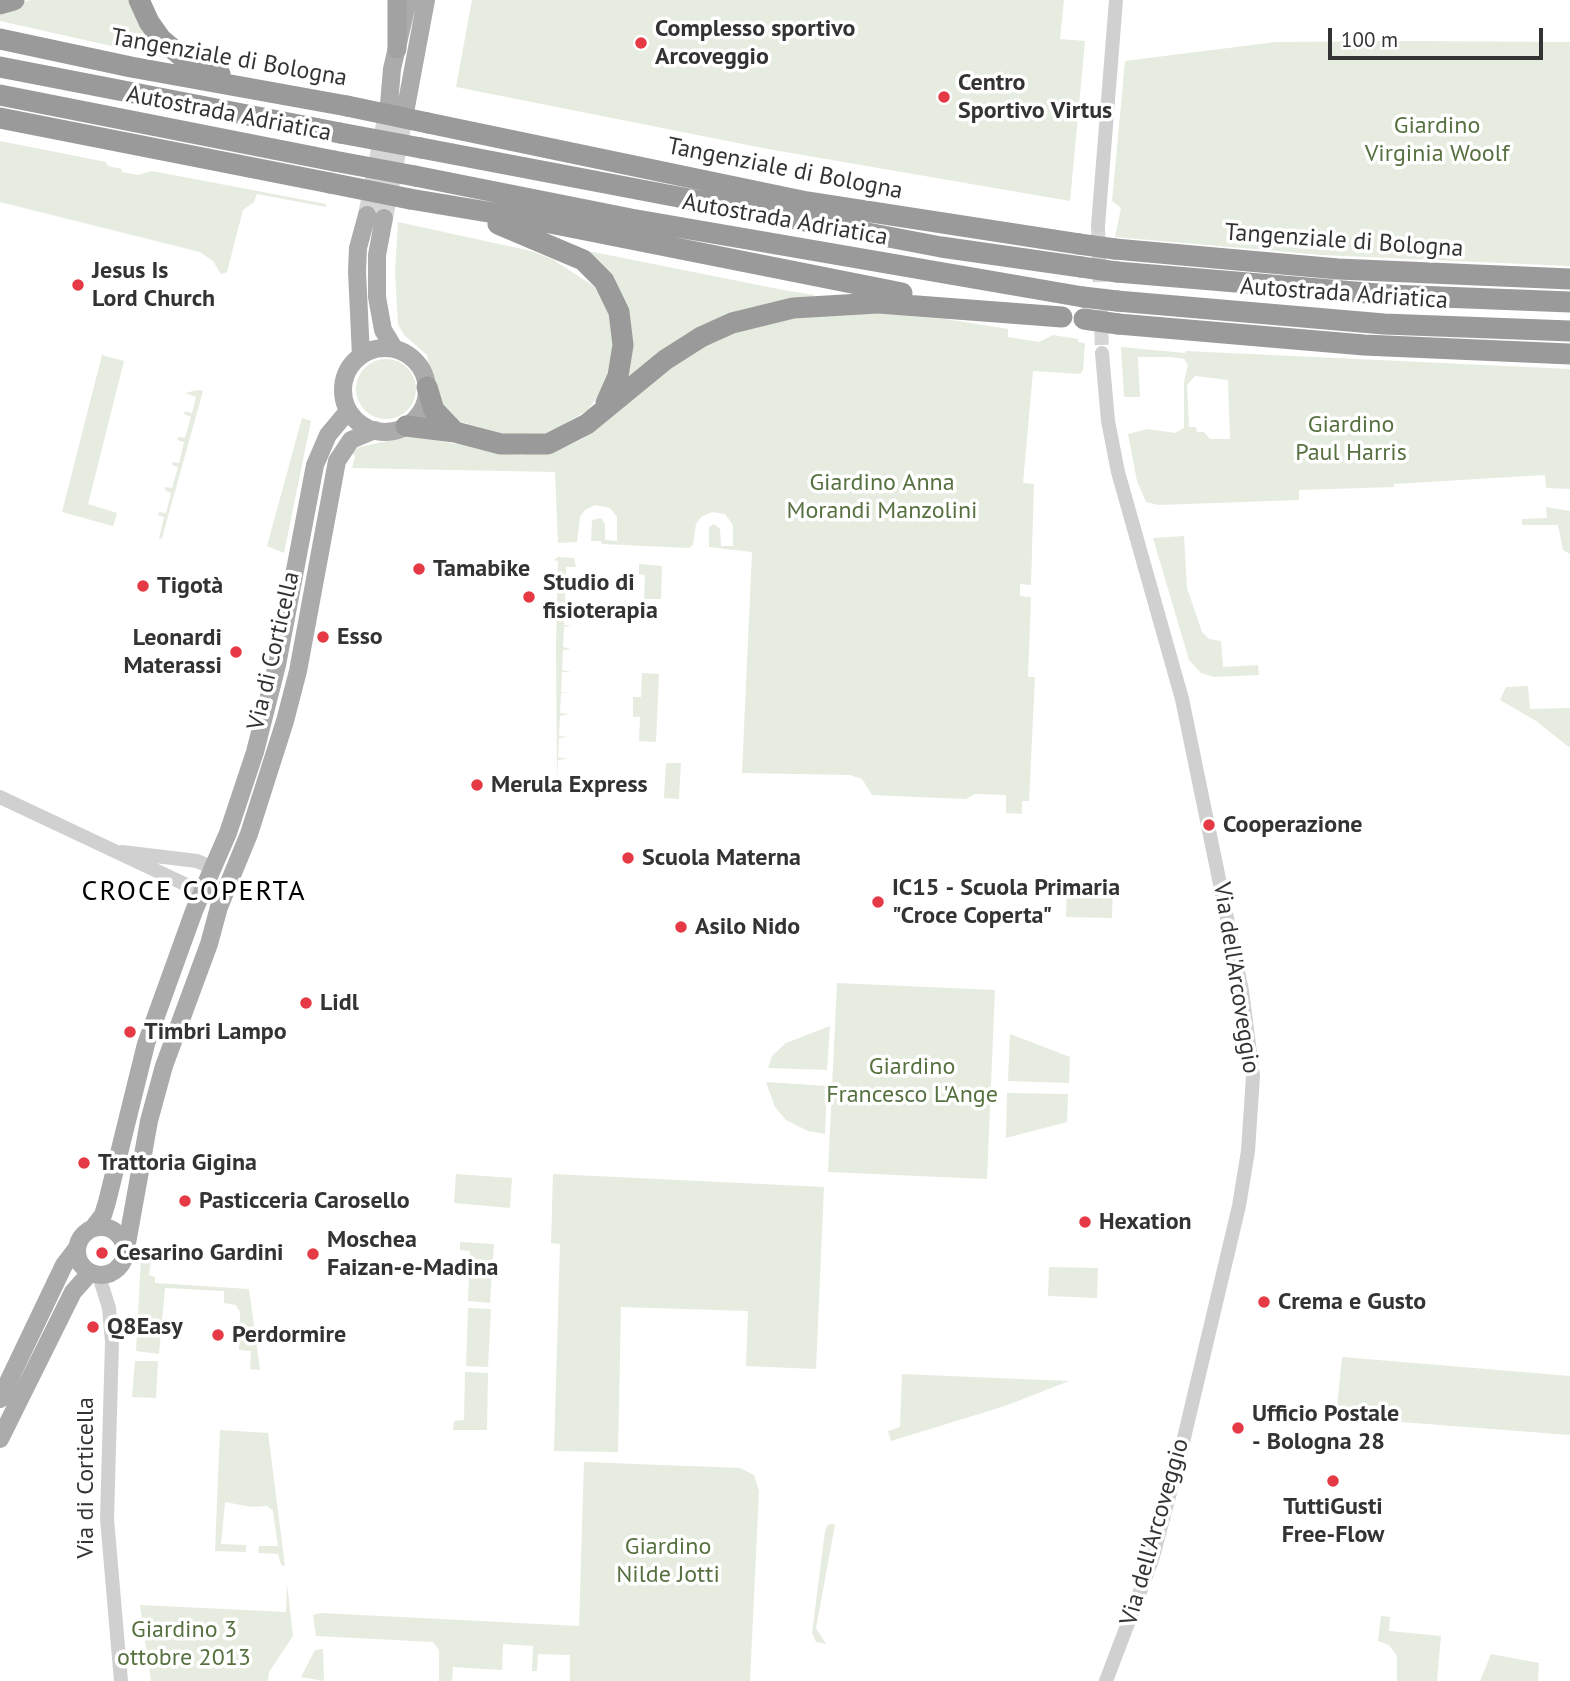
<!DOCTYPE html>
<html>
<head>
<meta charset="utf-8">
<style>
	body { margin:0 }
	#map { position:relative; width:1570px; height:1681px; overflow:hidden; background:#fff; font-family:"PT Sans",sans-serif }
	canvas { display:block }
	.scale { position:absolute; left:1328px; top:28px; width:215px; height:32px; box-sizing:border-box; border:4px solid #333; border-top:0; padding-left:9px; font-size:21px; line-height:24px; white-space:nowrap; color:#333; -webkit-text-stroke:5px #fff; paint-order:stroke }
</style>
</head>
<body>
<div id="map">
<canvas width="1570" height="1681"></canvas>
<div class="scale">100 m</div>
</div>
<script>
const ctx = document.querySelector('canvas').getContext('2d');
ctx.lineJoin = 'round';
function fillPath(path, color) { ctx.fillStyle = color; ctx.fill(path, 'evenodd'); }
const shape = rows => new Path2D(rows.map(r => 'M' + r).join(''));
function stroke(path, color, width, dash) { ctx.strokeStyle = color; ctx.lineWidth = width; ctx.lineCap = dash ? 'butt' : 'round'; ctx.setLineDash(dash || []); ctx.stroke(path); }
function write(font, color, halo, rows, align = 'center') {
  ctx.font = font + ' "PT Sans",sans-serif'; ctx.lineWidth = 7; ctx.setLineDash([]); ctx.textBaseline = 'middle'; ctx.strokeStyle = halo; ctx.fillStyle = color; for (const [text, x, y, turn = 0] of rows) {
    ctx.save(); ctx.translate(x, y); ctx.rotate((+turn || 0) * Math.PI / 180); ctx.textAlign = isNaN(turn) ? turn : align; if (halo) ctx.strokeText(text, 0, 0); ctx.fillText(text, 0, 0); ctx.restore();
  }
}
fillPath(shape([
	[30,0,135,0,174,60,0,21,0,9],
	[472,0,1064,0,1060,39,1085,41,1070,201,768,149,456,87],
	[1410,41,1570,42,1570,266,1322,255,1115,237,1121,208,1112,201,1125,61,1276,42],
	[0,141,106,162,108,166,122,169,122,172,138,175,152,171,326,204,326,207,257,194,254,202,243,210,227,272,221,274,213,261,200,252,0,202],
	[398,222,531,251,552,259,595,287,612,318,614,355,603,389,588,410,549,433,507,435,458,421,436,400,427,355,404,335,398,324,395,272],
	[588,251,783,290,815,295,626,382,627,368],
	[821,313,884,314,945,319,1008,329,1008,337,1039,342,1053,335,1078,339,1078,342,1085,343,1083,370,1080,374,1033,371,1023,483,1034,484,1031,585,1020,584,1020,596,1031,597,1028,677,1035,677,1029,801,1022,801,1022,814,1006,813,1006,795,975,794,966,799,872,795,862,779,850,775,742,773,752,552,709,547,709,527,714,524,720,529,721,546,733,546,733,525,725,514,712,512,701,517,696,524,693,545,689,548,602,544,601,541,591,541,592,520,601,518,605,524,605,540,617,541,617,517,610,508,595,505,585,510,580,517,577,542,558,543,555,472,352,468,355,456,352,453,359,447,411,436,522,455,565,447,584,438,659,375,693,351,741,328],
	[1121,347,1185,353,1186,351,1570,369,1570,489,1546,488,1545,475,1394,484,1394,487,1299,490,1299,500,1159,505,1146,502,1137,481,1128,434,1148,429,1175,433,1184,428,1184,382,1188,365,1184,359,1171,357,1138,357,1140,397,1124,397],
	[1195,376,1228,380,1230,439,1210,439,1204,432,1197,432,1196,427,1189,427,1187,385],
	[102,355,124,361,88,504,117,513,113,526,62,512],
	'356 389a30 30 0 1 1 60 0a30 30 0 1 1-60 0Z',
	[198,390,203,391,162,538,159,539,164,517,158,515,159,512,166,513,171,493,165,490,165,487,172,488,178,467,172,465,173,462,179,463,184,442,177,440,179,437,185,438,191,417,184,414,185,411,192,413,196,397,185,393],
	[302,418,311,421,284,553,267,546],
	[1546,507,1570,511,1570,554,1563,550,1558,525,1522,525,1522,519,1547,518],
	[1184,536,1187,588,1202,632,1209,639,1221,641,1223,667,1258,665,1259,675,1214,677,1201,673,1189,660,1153,538],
	[558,557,574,558,576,567,566,567,565,603,573,604,565,605,564,625,572,626,564,627,563,647,571,649,563,650,562,670,571,672,562,672,561,692,569,693,561,693,560,713,569,714,560,716,559,736,568,737,559,738,558,757,567,759,558,760,557,779,563,780,557,783,556,644,558,561,554,560],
	[639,564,662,566,661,599,644,599,645,575,639,574],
	[642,673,659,674,656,742,639,741,640,717,633,717,633,697,641,697],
	[1528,686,1530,709,1570,708,1570,748,1536,721,1500,700,1506,687],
	[666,763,681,763,679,799,664,798],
	[1067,883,1113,885,1112,918,1066,917],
	[837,983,995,990,987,1179,828,1172],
	[830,1026,827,1070,768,1068,772,1056,786,1043],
	[1010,1034,1070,1057,1069,1083,1008,1081],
	[766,1082,827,1086,825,1134,808,1131,786,1120,775,1107],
	[1007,1093,1068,1094,1067,1122,1006,1138],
	[456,1174,512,1178,510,1208,454,1203],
	[553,1174,824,1187,816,1369,746,1366,748,1311,621,1307,618,1452,554,1451,560,1244,551,1243],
	[460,1242,494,1244,490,1303,468,1301,470,1251,460,1250],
	[141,1259,151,1260,149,1275,155,1277,155,1283,249,1289,260,1370,250,1369,251,1351,239,1350,240,1312,236,1305,224,1303,224,1291,165,1288,159,1354,136,1351],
	[1049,1267,1098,1268,1097,1298,1048,1296],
	[468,1308,491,1309,488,1367,466,1366],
	[1342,1357,1570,1376,1570,1435,1336,1417],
	[135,1361,158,1361,156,1398,132,1397],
	[465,1372,488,1373,487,1430,453,1430,454,1421,464,1420],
	[902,1374,1069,1381,1005,1406,891,1441,888,1431,900,1427],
	[220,1430,268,1433,285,1566,281,1565,278,1554,258,1553,259,1546,278,1546,273,1511,267,1506,252,1507,225,1502,221,1544,246,1545,246,1552,215,1551],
	[584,1462,740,1468,754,1475,759,1491,750,1681,570,1681,570,1655,538,1654,537,1671,532,1671,533,1646,503,1644,502,1670,453,1667,452,1681,439,1681,439,1650,433,1642,316,1636,313,1615,321,1613,579,1626],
	[833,1524,835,1525,816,1628,826,1644,816,1642,812,1633,825,1531,828,1525],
	[287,1584,293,1636,269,1672,268,1681,151,1681,140,1605,286,1612],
	[1381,1616,1390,1617,1389,1631,1441,1636,1437,1681,1397,1681,1397,1656,1389,1645,1378,1641],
	[323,1649,324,1681,301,1677,315,1650],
	[1491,1654,1539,1663,1538,1681,1480,1681]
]), '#e6ecdf');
stroke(shape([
	[1098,226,1102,353]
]), '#d6d6d6', 14, [14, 7]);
stroke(shape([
	[367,215,389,104],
	[384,218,406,107]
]), '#d6d6d6', 18, [18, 9]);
stroke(shape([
	[1098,226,1116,0],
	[1102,353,1108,421,1118,472,1182,699,1242,991,1253,1076,1248,1151,1239,1206,1179,1459,1152,1560,1106,1681],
	[0,797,191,887,199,896],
	[122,852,197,861,213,868],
	[99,1276,109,1308,112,1342,107,1519,121,1681]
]), '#d0d0d0', 14);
stroke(shape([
	[389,104,392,69,408,0],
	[406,107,426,0],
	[384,218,377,255,377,297,383,330,394,348],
	'343 390a42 42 0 1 1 84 0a42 42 0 1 1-84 0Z',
	[361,356,357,271,358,248,367,215],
	'77 1251a24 24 0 1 1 48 0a24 24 0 1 1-48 0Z',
	[93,1228,103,1215,107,1202,146,1044,194,911,228,833,255,752,277,665,315,465,328,435,348,411],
	[126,1249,149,1121,164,1066,209,944,219,907,249,834,285,721,298,671,337,461,351,440,375,430],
	[0,1399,64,1265,77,1248],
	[0,1439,73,1292,90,1273]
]), '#ababab', 18);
stroke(shape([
	[397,49,397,0]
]), '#a2a2a2', 19);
stroke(shape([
	[139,0,149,22,161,39,181,56,220,74],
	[0,4,14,0],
	[0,39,131,67,347,106],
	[0,67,340,133],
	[0,95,334,161],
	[0,118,330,183],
	[428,123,807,202,1079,244],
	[421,148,941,247,1081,267],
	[415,176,631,219,1083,297],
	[410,199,530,219,902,293],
	[498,224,583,260,604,281,619,312,623,345,618,376,606,403],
	[1115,249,1338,269,1570,279],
	[1117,272,1390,295,1570,302],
	[1117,301,1384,324,1570,331],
	[1118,324,1364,345,1570,354],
	[427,387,434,410,455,432],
	[406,426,455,432,501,444,548,444,587,424,665,360,701,337,732,323,793,308,878,303,1062,317]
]), '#9a9a9a', 21);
stroke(shape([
	[347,106,428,123],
	[340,133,421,148],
	[334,161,415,176],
	[330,183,410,199],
	[1079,244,1115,249],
	[1081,267,1117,272],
	[1083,297,1117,301],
	[1084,319,1118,324]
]), '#9a9a9a', 21);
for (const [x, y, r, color] of [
	[641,43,7,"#e63946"],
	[944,97,7,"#e63946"],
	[78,285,7,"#e63946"],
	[419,569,7,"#e63946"],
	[143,586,7,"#e63946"],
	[529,597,7,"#e63946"],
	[323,637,7,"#e63946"],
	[236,652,7,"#e63946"],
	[477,785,7,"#e63946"],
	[1209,825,7,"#e63946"],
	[628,858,7,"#e63946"],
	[878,902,7,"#e63946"],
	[681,927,7,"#e63946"],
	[306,1003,7,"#e63946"],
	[130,1032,7,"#e63946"],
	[84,1163,7,"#e63946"],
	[185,1201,7,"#e63946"],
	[1085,1222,7,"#e63946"],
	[102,1253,7,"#e63946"],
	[313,1254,7,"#e63946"],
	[1264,1302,7,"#e63946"],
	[93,1327,7,"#e63946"],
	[218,1335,7,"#e63946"],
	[1238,1428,7,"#e63946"],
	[1333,1481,7,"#e63946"]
]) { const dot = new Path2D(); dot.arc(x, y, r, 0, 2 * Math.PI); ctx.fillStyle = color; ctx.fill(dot); stroke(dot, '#fff', 2.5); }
write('bold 24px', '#333', '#fff', [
	["Complesso sportivo",655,29],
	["Arcoveggio",655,57],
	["Centro",958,83],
	["Sportivo Virtus",958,111],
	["Jesus Is",92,271],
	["Lord Church",92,299],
	["Tamabike",433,569],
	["Studio di",543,583],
	["fisioterapia",543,611],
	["Tigotà",157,586],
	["Esso",337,637],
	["Leonardi",222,638,"right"],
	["Materassi",222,666,"right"],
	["Merula Express",491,785],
	["Cooperazione",1223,825],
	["Scuola Materna",642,858],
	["IC15 - Scuola Primaria",892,888],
	["\"Croce Coperta\"",892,916],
	["Asilo Nido",695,927],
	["Lidl",320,1003],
	["Timbri Lampo",144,1032],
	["Trattoria Gigina",98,1163],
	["Pasticceria Carosello",199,1201],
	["Hexation",1099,1222],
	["Moschea",327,1240],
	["Faizan-e-Madina",327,1268],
	["Cesarino Gardini",116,1253],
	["Crema e Gusto",1278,1302],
	["Q8Easy",107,1327],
	["Perdormire",232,1335],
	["Ufficio Postale",1252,1414],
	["- Bologna 28",1252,1442],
	["TuttiGusti",1333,1507,"center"],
	["Free-Flow",1333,1535,"center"]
], 'left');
write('24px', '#333', '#fff', [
	["Tangenziale di Bologna",229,58,10],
	["Autostrada Adriatica",229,114,11],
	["Tangenziale di Bologna",785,169,11],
	["Autostrada Adriatica",785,220,10],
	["Tangenziale di Bologna",1344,241,4],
	["Autostrada Adriatica",1344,294,4],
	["Via di Corticella",274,651,-77],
	["Via dell'Arcoveggio",1236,978,81],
	["Via di Corticella",86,1478,-90],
	["Via dell'Arcoveggio",1155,1532,-74]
]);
write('24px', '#56703f', '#fff', [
	["Giardino",1437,126],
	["Virginia Woolf",1437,154],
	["Giardino",1351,425],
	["Paul Harris",1351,453],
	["Giardino Anna",882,483],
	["Morandi Manzolini",882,511],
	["Giardino",912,1067],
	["Francesco L'Ange",912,1095],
	["Giardino",668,1547],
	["Nilde Jotti",668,1575],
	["Giardino 3",184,1630],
	["ottobre 2013",184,1658]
]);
ctx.letterSpacing = '2px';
write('28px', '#000', '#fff', [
	["CROCE COPERTA",194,892]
]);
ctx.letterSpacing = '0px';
</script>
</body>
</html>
